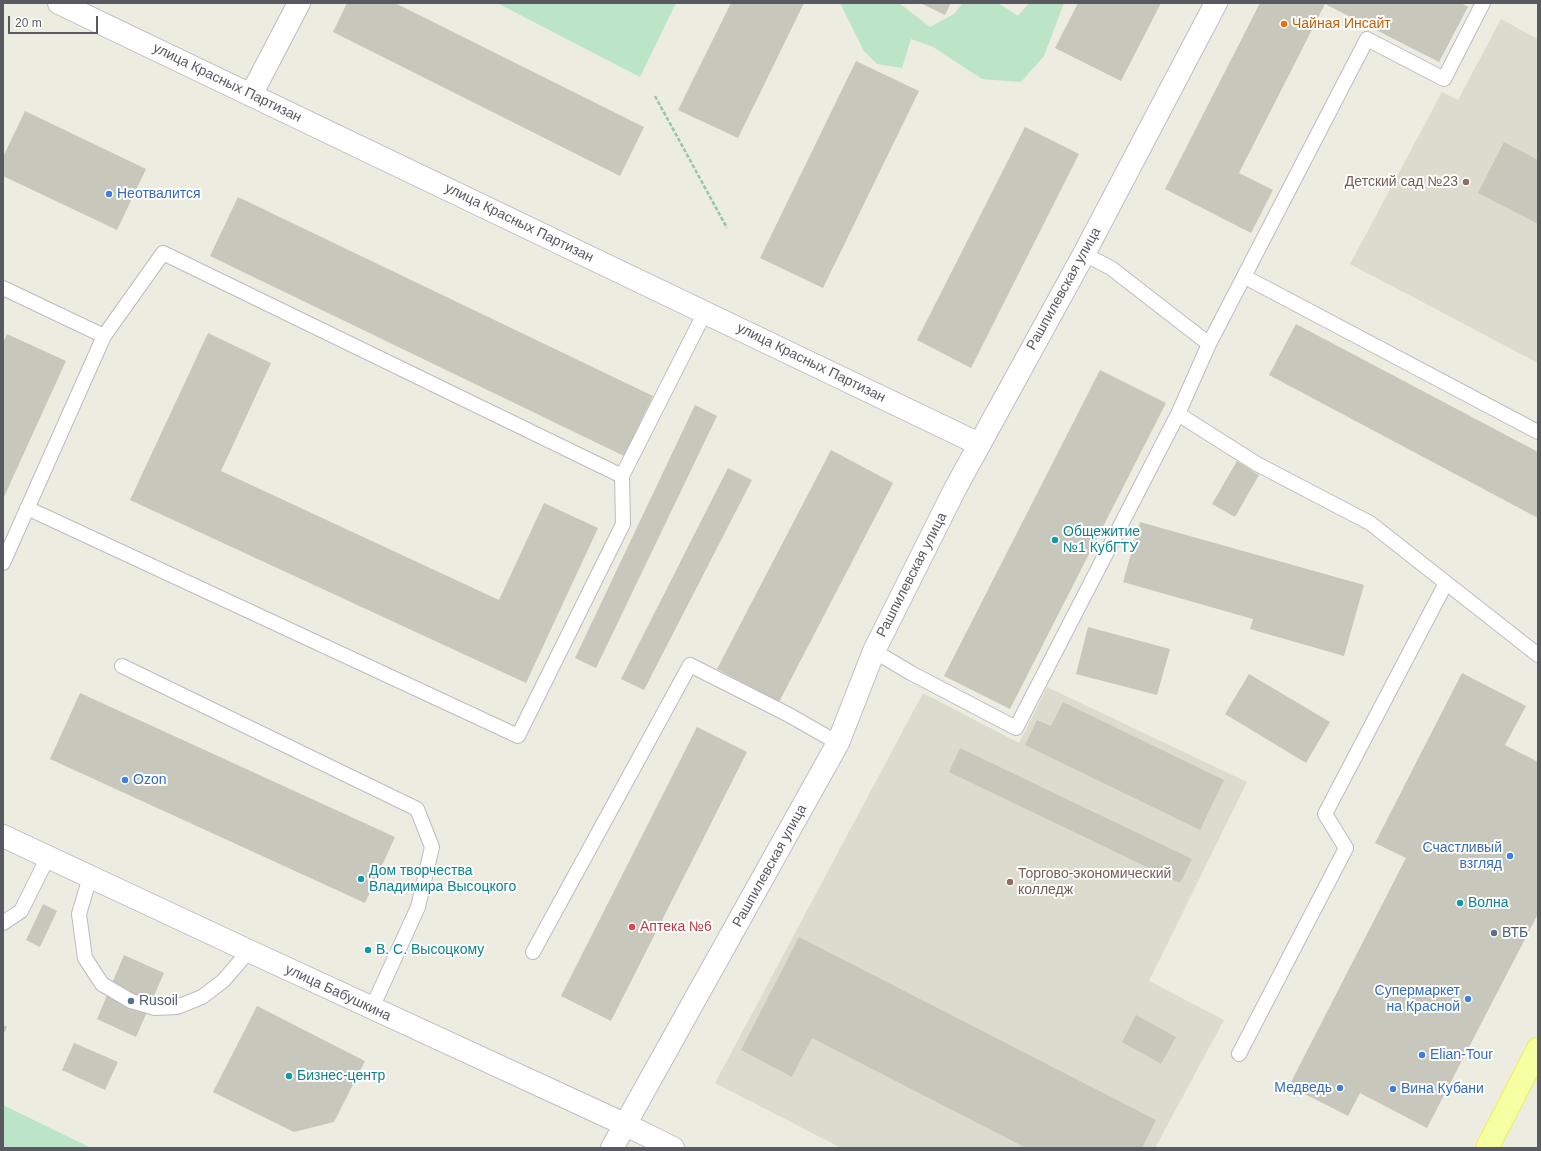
<!DOCTYPE html>
<html>
<head>
<meta charset="utf-8">
<style>
	body { margin:0 }
	#map { position:relative; width:1541px; height:1151px; overflow:hidden; background:#ecece0; font-family:Helvetica,sans-serif }
	canvas { display:block }
	.frame { position:absolute; inset:0; border:4px solid #595a61; pointer-events:none }
	.scale { position:absolute; left:8px; top:16px; width:90px; height:18px; box-sizing:border-box; border:2px solid #595a61; border-top:0; padding-left:5px; font-size:12px; line-height:14px; white-space:nowrap; color:#595a61; -webkit-text-stroke:3px #fff; paint-order:stroke }
</style>
</head>
<body>
<div id="map">
<canvas width="1541" height="1151"></canvas>
<div class="frame"></div>
<div class="scale">20 m</div>
</div>
<script>
const ctx = document.querySelector('canvas').getContext('2d');
ctx.lineJoin = 'round';
function fillPath(path, color) { ctx.fillStyle = color; ctx.fill(path, 'evenodd'); }
const shape = rows => new Path2D(rows.map(r => 'M' + r).join(''));
function stroke(path, color, width, dash) { ctx.strokeStyle = color; ctx.lineWidth = width; ctx.lineCap = dash ? 'butt' : 'round'; ctx.setLineDash(dash || []); ctx.stroke(path); }
function write(font, color, halo, rows, align = 'center') {
  ctx.font = font + ' Helvetica,sans-serif'; ctx.lineWidth = 4; ctx.setLineDash([]); ctx.textBaseline = 'middle'; ctx.strokeStyle = halo; ctx.fillStyle = color; for (const [text, x, y, turn = 0] of rows) {
    ctx.save(); ctx.translate(x, y); ctx.rotate((+turn || 0) * Math.PI / 180); ctx.textAlign = isNaN(turn) ? turn : align; if (halo) ctx.strokeText(text, 0, 0); ctx.fillText(text, 0, 0); ctx.restore();
  }
}
fillPath(shape([
	[1501,19,1538,39,1538,363,1350,264,1442,92,1458,100],
	[1047,687,1247,782,1149,981,1224,1020,1155,1148,841,1148,715,1083,923,693,1019,743]
]), '#dcdcce');
fillPath(shape([
	[497,3,676,3,640,77],
	[840,3,899,3,930,27,954,14,963,3,998,3,1018,16,1029,3,1064,3,1044,56,1021,82,982,79,933,47,911,39,902,68,877,64,864,51],
	[3,1105,91,1148,3,1148]
]), '#bbe5c6');
fillPath(shape([
	[347,3,395,3,644,127,620,176,333,32],
	[731,3,804,3,738,138,678,110],
	[920,3,951,3,945,15],
	[1078,3,1161,3,1121,81,1055,48],
	[1260,3,1461,3,1468,7,1439,62,1325,4,1239,173,1273,190,1251,233,1165,189],
	[856,61,919,91,823,288,760,258],
	[25,111,146,169,117,230,3,176,3,157],
	[1025,127,1079,154,971,368,917,340],
	[1504,142,1538,160,1538,224,1478,193],
	[238,197,653,396,624,456,210,256],
	[1296,324,1538,452,1538,518,1269,375],
	[208,333,271,363,221,471,499,600,544,503,598,528,526,683,130,500],
	[7,334,66,361,3,499,3,343],
	[1100,370,1166,403,1010,709,944,676],
	[695,405,717,416,596,668,575,658],
	[831,450,893,483,779,702,717,669],
	[1237,461,1259,475,1235,517,1212,504],
	[728,468,752,480,644,690,621,679],
	[1140,522,1364,585,1344,656,1250,629,1253,619,1123,582],
	[1088,627,1170,649,1157,695,1076,674],
	[1462,673,1526,706,1505,745,1538,762,1538,914,1427,1128,1360,1093,1348,1116,1289,1086,1406,858,1375,843],
	[1249,674,1330,722,1306,763,1225,714],
	[80,693,395,837,365,903,50,759],
	[1063,702,1224,780,1200,830,1025,745,1037,720,1051,726],
	[697,727,747,752,611,1021,561,996],
	[960,748,1192,859,1180,883,949,772],
	[43,904,57,911,40,947,26,940],
	[799,937,1156,1120,1142,1148,1026,1148,812,1038,792,1077,741,1050],
	[124,955,164,973,136,1037,97,1019],
	[257,1006,365,1061,334,1122,294,1132,213,1092],
	[1136,1015,1176,1037,1161,1064,1122,1042],
	[3,1025,7,1027,3,1035],
	[74,1043,118,1062,105,1090,62,1070]
]), '#c7c7bc');
const lane = shape([
	[1483,3,1444,79,1367,39,1209,344,1178,414,1257,464,1370,523,1538,655],
	[1084,254,1111,268,1209,344],
	[1245,277,1538,432],
	[3,288,104,336,3,563],
	[104,336,163,253,622,476],
	[27,508,518,736,623,524,622,476,705,312],
	[874,651,911,673,1016,728,1178,414],
	[122,666,417,809,432,847,418,907,372,1008],
	[90,877,79,914,85,958,102,984,131,1001,155,1008,177,1007,202,997,223,981,249,951],
	[3,923,21,911,48,857],
	[533,952,690,665,789,715,838,743],
	[1239,1054,1346,848,1325,814,1446,583]
]);
const street = shape([
	[251,95,299,3]
]);
const secondary = shape([
	[59,3,979,444],
	[3,836,249,951,624,1124,673,1148],
	[612,1148,838,743,874,651,955,489,1084,254,1216,3]
]);
const primary = shape([
	[1487,1148,1538,1049]
]);
stroke(lane, '#bbbcc2', 16);
stroke(street, '#bbbcc2', 24);
stroke(secondary, '#bdbec6', 24);
stroke(primary, '#f3f052', 24);
stroke(shape([
	[655,96,727,228]
]), '#94c6af', 2.5, [4, 2]);
stroke(lane, '#fff', 14);
stroke(street, '#fff', 22);
stroke(secondary, '#fff', 22);
stroke(primary, '#f6ffa2', 22);
for (const [x, y, r, color] of [
	[1284,24,4,"#e8710a"],
	[1466,182,4,"#8d6e63"],
	[109,194,4,"#3f7fe0"],
	[1055,540,4,"#0f9aa8"],
	[125,780,4,"#3f7fe0"],
	[1510,856,4,"#3f7fe0"],
	[361,879,4,"#0f9aa8"],
	[1010,882,4,"#8d6e63"],
	[1460,903,4,"#0f9aa8"],
	[632,927,4,"#e0444e"],
	[1494,933,4,"#5c6f8a"],
	[368,950,4,"#0f9aa8"],
	[1468,999,4,"#3f7fe0"],
	[131,1001,4,"#5c6f8a"],
	[1422,1055,4,"#3f7fe0"],
	[289,1076,4,"#0f9aa8"],
	[1340,1088,4,"#3f7fe0"],
	[1393,1089,4,"#3f7fe0"]
]) { const dot = new Path2D(); dot.arc(x, y, r, 0, 2 * Math.PI); ctx.fillStyle = color; ctx.fill(dot); stroke(dot, '#fff', 1.5); }
write('14px', '#c56008', '#fff', [
	["Чайная Инсайт",1292,24]
], 'left');
write('14px', '#595a61', '#fff', [
	["улица Красных Партизан",227,83,26],
	["улица Красных Партизан",519,223,26],
	["Рашпилевская улица",1064,289,-61],
	["улица Красных Партизан",811,363,26],
	["Рашпилевская улица",912,575,-63],
	["Рашпилевская улица",770,866,-61],
	["улица Бабушкина",338,993,25]
]);
write('14px', '#785e54', '#fff', [
	["Детский сад №23",1458,182],
	["Торгово-экономический",1018,874,"left"],
	["колледж",1018,890,"left"]
], 'right');
write('14px', '#366cbe', '#fff', [
	["Неотвалится",117,194],
	["Ozon",133,780],
	["Счастливый",1502,848,"right"],
	["взгляд",1502,864,"right"],
	["Супермаркет",1460,991,"right"],
	["на Красной",1460,1007,"right"],
	["Elian-Tour",1430,1055],
	["Медведь",1332,1088,"right"],
	["Вина Кубани",1401,1089]
], 'left');
write('14px', '#0d838f', '#fff', [
	["Общежитие",1063,532],
	["№1 КубГТУ",1063,548],
	["Дом творчества",369,871],
	["Владимира Высоцкого",369,887],
	["Волна",1468,903],
	["В. С. Высоцкому",376,950],
	["Бизнес-центр",297,1076]
], 'left');
write('14px', '#be3a42', '#fff', [
	["Аптека №6",640,927]
], 'left');
write('14px', '#4e5e75', '#fff', [
	["ВТБ",1502,933],
	["Rusoil",139,1001]
], 'left');
</script>
</body>
</html>
